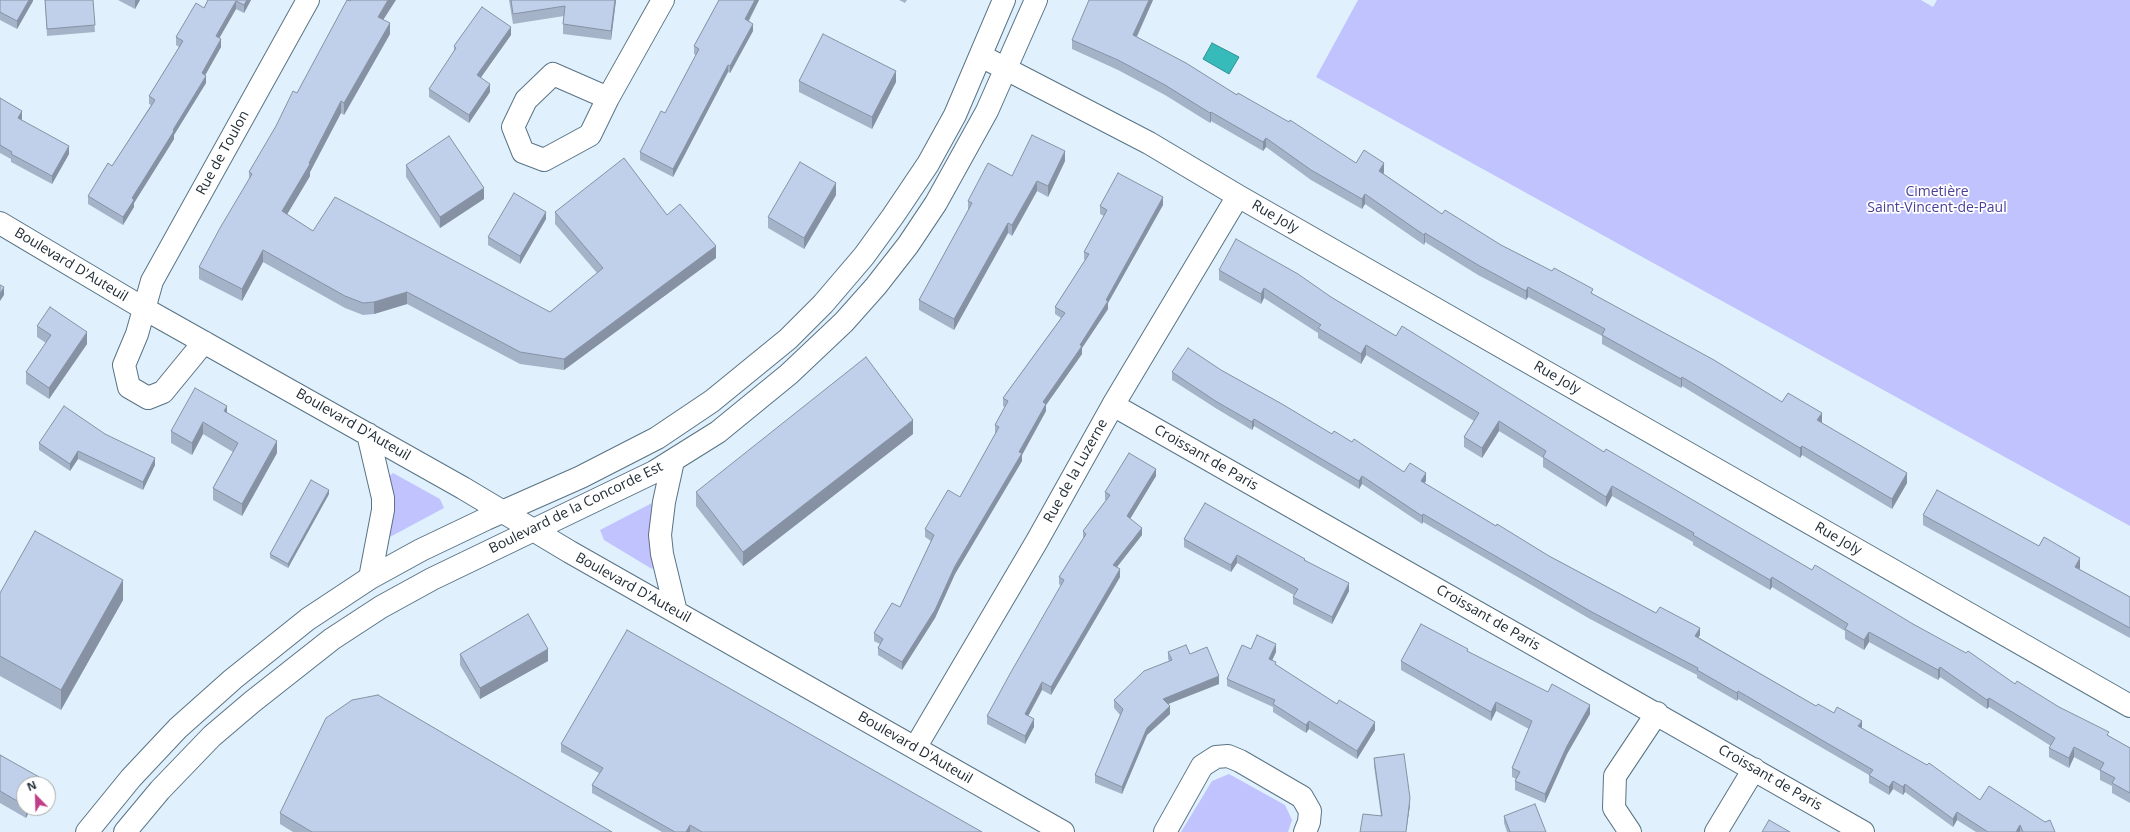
<!DOCTYPE html>
<html>
<head>
<meta charset="utf-8">
<style>
	body { margin:0 }
	#map { position:relative; width:2130px; height:832px; overflow:hidden; background:#e0f1fd; font-family:"Open Sans",sans-serif }
	canvas { display:block }
	.north { position:absolute; left:16px; top:776px; width:40px; height:40px; box-sizing:border-box; background:#fff; border:1px solid #a7abae; border-radius:50%; rotate:337deg; font-size:11px; font-weight:700; line-height:16px; text-align:center; color:#222d35 }
	.north::after { content:''; display:block; margin:auto; width:14px; height:18px; background:#c03e87; clip-path:polygon(50% 0,100% 100%,50% 72%,0 100%) }
</style>
</head>
<body>
<div id="map">
<canvas width="2130" height="832"></canvas>
<div class="north">N</div>
</div>
<script>
const ctx = document.querySelector('canvas').getContext('2d');
ctx.lineJoin = 'round';
function fillPath(path, color) { ctx.fillStyle = color; ctx.fill(path, 'evenodd'); }
const shape = rows => new Path2D(rows.map(r => 'M' + r).join(''));
function stroke(path, color, width, dash) { ctx.strokeStyle = color; ctx.lineWidth = width; ctx.lineCap = dash ? 'butt' : 'round'; ctx.setLineDash(dash || []); ctx.stroke(path); }
function write(font, color, halo, rows, align = 'center') {
  ctx.font = font + ' "Open Sans",sans-serif'; ctx.lineWidth = 3.5; ctx.setLineDash([]); ctx.textBaseline = 'middle'; ctx.strokeStyle = halo; ctx.fillStyle = color; for (const [text, x, y, turn = 0] of rows) {
    ctx.save(); ctx.translate(x, y); ctx.rotate((+turn || 0) * Math.PI / 180); ctx.textAlign = isNaN(turn) ? turn : align; if (halo) ctx.strokeText(text, 0, 0); ctx.fillText(text, 0, 0); ctx.restore();
  }
}
fillPath(shape([
	[1358,0,1921,0,1933,7,1937,0,2130,0,2130,526,1316,77],
	[393,473,440,499,444,508,388,538,393,515,394,503,388,477],
	[654,502,650,530,655,565,652,569,604,540,600,530],
	[1229,774,1285,805,1292,820,1288,832,1181,832,1212,781]
]), '#c1c3fe');
const water = shape([
	[1212,43,1239,57,1229,74,1203,59,1212,43]
]);
fillPath(water, '#36bbba');
stroke(water, '#309092', 1);
const minor = shape([
	[981,56,1149,143,1238,196,2130,706],
	[608,98,553,74,526,100,513,127,523,152,544,160,590,135,608,98,663,0],
	[0,223,143,308,463,488,570,552,1063,832],
	[204,342,163,392,148,398,129,387,124,365,137,334,152,281,308,0],
	[1113,405,1863,832],
	[368,434,383,498,383,510,370,578],
	[673,461,664,502,660,535,662,554,676,612],
	[915,748,1037,541,1113,405,1238,196],
	[87,832,131,778,178,728,233,679,308,619,370,578,421,550,486,519,581,477,657,438,712,401,788,339,823,304,864,256,893,216,928,164,955,115,1004,0],
	[125,832,160,790,212,736,252,702,332,639,381,607,432,579,654,472,718,432,789,374,844,322,876,286,908,245,936,203,987,111,1036,0],
	[1165,832,1202,766,1216,757,1228,756,1240,761,1302,797,1310,811,1309,822,1305,832],
	[1630,832,1614,808,1615,776,1657,713],
	[1716,832,1754,769]
]);
stroke(minor, '#597384', 24);
stroke(minor, '#fff', 22);
fillPath(shape([
	[0,0,33,0,33,1,17,29,0,20],
	[45,0,93,0,95,32,47,36],
	[118,0,140,0,135,9],
	[208,0,251,0,244,13,236,9,219,38,221,47,205,75,206,83,174,135,174,139,134,203,134,207,123,225,88,204,88,196,112,166,151,105,149,104,149,96,179,47,176,45,176,37,204,8],
	[509,0,616,0,611,40,563,34,563,24,564,16,513,24],
	[719,0,759,0,749,21,753,31,730,73,728,72,673,177,640,160,640,152,665,113,696,55,694,54,694,46],
	[899,0,907,0,905,3],
	[1153,0,1137,37,1356,163,1384,172,1384,174,1442,214,1593,294,1782,402,1822,423,1907,483,1892,509,1802,455,1800,458,1682,386,1681,388,1602,344,1602,336,1528,297,1526,300,1478,275,1425,242,1424,245,1365,204,1362,209,1311,180,1266,147,1263,151,1211,121,1210,123,1165,95,1118,70,1072,49,1072,40],
	[350,1,384,20,390,34,344,115,341,113,310,172,310,176,287,214,313,231,550,312,597,273,555,224,555,212,667,215,716,258,564,370,520,364,407,304,374,314,363,315,345,308,263,262,242,301,199,279,199,267,249,180,249,172,297,93],
	[511,35,481,77,490,92,469,123,429,97,429,89,454,52,454,46],
	[799,81,896,82,872,129,799,92],
	[0,98,22,119,21,120,69,154,52,184,11,162,11,159,0,153],
	[1065,161,1048,197,1037,191,1012,236,1008,233,954,330,919,310,919,300,968,211,968,201,1012,176],
	[406,165,484,199,440,228,406,177],
	[836,195,804,249,768,228,768,217],
	[1163,205,1108,303,1108,309,1082,348,1082,354,1046,405,1046,411,1022,455,1022,461,955,574,935,618,902,670,878,655,878,648,880,644,874,641,874,633,900,607,931,541,925,537,925,529,960,497,996,433,995,433,995,425,1005,407,1003,406,1003,398,1061,318,1055,314,1055,307,1085,260,1084,259,1084,252,1104,216,1100,214,1100,206],
	[546,219,520,264,488,245,488,237],
	[1219,270,1331,297,1396,336,1604,452,1812,570,1913,624,2015,684,2059,707,2109,736,2130,748,2130,803,2112,793,2112,786,2100,780,2100,771,2074,757,2069,768,2049,757,2049,748,2051,746,1989,707,1987,709,1940,677,1938,680,1869,642,1864,650,1845,639,1845,631,1772,587,1770,590,1693,545,1693,542,1612,496,1606,507,1543,467,1543,458,1499,431,1482,458,1464,447,1464,437,1474,421,1366,355,1361,364,1318,338,1318,333,1264,298,1261,304,1219,280],
	[37,326,87,344,49,399,26,384,26,372,46,343,37,337],
	[1221,370,1332,434,1352,442,1404,472,1426,481,1424,483,1496,526,1549,556,1656,613,1700,635,1698,637,1816,706,1834,713,1862,728,1980,800,2055,832,1976,832,1957,820,1953,827,1905,792,1903,795,1893,789,1889,795,1869,783,1869,775,1738,699,1737,701,1697,678,1697,675,1590,619,1423,522,1422,524,1362,484,1359,489,1254,426,1252,430,1217,409,1172,380,1172,372],
	[227,413,277,453,242,516,213,500,213,488,233,452,203,434,192,455,171,443,171,431],
	[105,434,155,465,143,490,78,459,70,471,39,450,39,443],
	[913,434,743,566,696,506,696,492],
	[1156,476,1130,519,1142,535,1117,567,1120,577,1051,695,1042,690,1028,716,1034,727,1025,744,987,724,987,716,1061,586,1059,584,1059,577,1083,539,1083,531,1106,500,1105,500,1105,492],
	[329,494,288,568,270,558,270,554],
	[1923,515,2039,546,2080,568,2079,569,2130,597,2130,638,1923,525],
	[1184,539,1305,560,1349,591,1332,624,1293,604,1293,597,1294,595,1237,563,1231,572,1184,547],
	[0,593,123,600,61,710,0,676],
	[1251,649,1276,652,1272,660,1276,665,1375,730,1357,759,1309,729,1306,733,1273,712,1273,707,1227,686,1227,679],
	[1168,652,1190,654,1219,684,1168,704,1170,714,1147,735,1122,794,1095,783,1095,775,1120,715,1114,708,1114,700,1169,661,1168,659],
	[1468,652,1590,714,1567,754,1545,803,1515,790,1515,781,1516,779,1512,777,1512,768,1529,729,1496,711,1491,721,1401,670,1401,661],
	[460,654,548,661,480,699,460,665],
	[561,744,982,832,662,832,592,793,592,785,599,773,561,752],
	[0,755,41,784,24,784,24,808,31,808,26,818,0,803],
	[1374,758,1410,805,1406,832,1360,832,1381,816,1374,766],
	[280,813,612,832,293,832,280,824],
	[1504,816,1546,832,1507,832,1504,823]
]), '#a5b3c9');
fillPath(shape([
	[29,0,33,0,33,1,17,29,17,21],
	[135,0,140,0,135,9],
	[247,0,251,0,244,13,244,5],
	[388,0,396,0,378,28,378,17],
	[615,0,616,0,611,40,611,31],
	[755,0,759,0,745,27,745,19],
	[1149,0,1153,0,1133,44,1133,35],
	[236,1,236,9,216,44,216,36],
	[390,23,390,34,344,115,344,103],
	[753,24,753,31,730,73,730,66],
	[511,27,511,35,477,83,477,75],
	[221,39,221,47,202,81,202,73],
	[728,65,728,72,673,177,673,169],
	[896,71,896,82,872,129,872,117],
	[206,76,206,83,174,135,174,139,134,203,134,207,123,225,123,217,132,198],
	[490,84,490,92,469,123,469,115],
	[341,101,341,113,310,172,310,176,282,223,282,211,309,163],
	[22,111,22,119,18,126,18,118],
	[1211,112,1211,121,1210,123,1210,113],
	[1266,138,1266,147,1263,151,1263,142],
	[69,146,69,154,52,184,52,176],
	[1065,151,1065,161,1048,197,1048,186],
	[1384,163,1384,172,1379,180,1379,171],
	[1037,181,1037,191,1012,236,1012,225],
	[836,183,836,195,804,249,804,238],
	[484,188,484,199,440,228,440,217],
	[1365,194,1365,204,1362,209,1362,199],
	[1163,197,1163,205,1108,303,1108,309,1082,348,1082,354,1046,405,1046,411,1022,455,1022,461,955,574,935,618,902,670,902,662,1019,452,1043,402,1080,345,1106,300],
	[546,212,546,219,520,264,520,256],
	[1008,223,1008,233,954,330,954,319],
	[1425,233,1425,242,1424,245,1424,235],
	[716,246,716,258,564,370,564,359],
	[263,250,263,262,242,301,242,289],
	[4,287,4,295,0,301,0,294],
	[1528,287,1528,297,1526,300,1526,291],
	[1264,288,1264,298,1261,304,1261,294],
	[407,292,407,304,374,314,374,302],
	[87,332,87,344,49,399,49,388],
	[1366,345,1366,355,1361,364,1361,354],
	[1682,377,1682,386,1681,388,1681,379],
	[227,406,227,418,224,411],
	[1822,413,1822,423,1817,420],
	[1254,419,1254,426,1252,430,1252,422],
	[913,420,913,434,743,566,743,552],
	[1499,421,1499,431,1482,458,1482,448],
	[203,422,203,434,192,455,192,443],
	[277,441,277,453,242,516,242,504],
	[1802,446,1802,455,1800,458,1800,448],
	[78,451,78,459,70,471,70,464],
	[155,458,155,465,143,490,143,482],
	[1156,469,1156,476,1127,524,1127,516],
	[1426,473,1426,481,1421,488,1421,481],
	[1907,473,1907,483,1892,509,1892,499],
	[1362,476,1362,484,1359,489,1359,481],
	[1612,486,1612,496,1606,507,1606,497],
	[329,490,329,494,288,568,288,564],
	[1423,514,1423,522,1422,524,1422,516],
	[1142,528,1142,535,1113,572,1113,565],
	[1237,555,1237,563,1231,572,1231,565],
	[2080,558,2080,568,2075,576,2075,567],
	[1120,569,1120,577,1051,695,1051,687],
	[1772,577,1772,587,1770,590,1770,580],
	[123,580,123,600,61,710,61,690],
	[1349,583,1349,591,1332,624,1332,617],
	[1700,628,1700,635,1695,643,1695,636],
	[1869,632,1869,642,1864,650,1864,640],
	[1276,644,1276,652,1269,667,1269,659],
	[548,649,548,661,480,699,480,688],
	[1940,667,1940,677,1938,680,1938,670],
	[1219,676,1219,684,1163,706,1163,699],
	[1042,682,1042,690,1025,722,1025,714],
	[1738,691,1738,699,1737,701,1737,693],
	[1989,698,1989,707,1987,709,1987,700],
	[1496,702,1496,711,1491,721,1491,712],
	[1590,705,1590,714,1567,754,1545,803,1545,794,1567,746],
	[1170,706,1170,714,1147,735,1122,794,1122,787,1147,728],
	[1034,719,1034,727,1025,744,1025,736],
	[1309,721,1309,729,1306,733,1306,725],
	[1862,721,1862,728,1858,726],
	[1375,722,1375,730,1357,759,1357,751],
	[2074,747,2074,757,2069,768,2069,758],
	[41,778,41,784,38,784],
	[1893,781,1893,789,1889,795,1889,787],
	[1905,784,1905,792,1903,795,1903,787],
	[1410,798,1410,805,1406,832],
	[26,808,31,808,26,818],
	[1957,812,1957,820,1953,827,1953,819],
	[690,825,690,832,686,832],
	[2020,825,2020,832,2016,832]
]), '#8692a4');
const building = shape([
	[0,0,29,0,17,21,0,12,0,0],
	[45,0,93,0,95,25,47,29,45,0],
	[208,0,247,0,244,5,236,1,216,36,221,39,202,73,206,76,173,130,174,131,132,198,134,200,123,217,88,196,108,163,112,166,155,100,149,96,183,41,176,37,196,3,204,8,208,0],
	[347,0,350,1,351,0,388,0,378,17,390,23,344,103,341,101,309,163,310,164,282,211,313,231,335,197,550,312,603,268,555,212,624,158,667,215,680,204,716,246,564,359,520,352,407,292,374,302,363,303,345,296,263,250,242,289,199,267,220,228,252,174,249,172,276,126,293,91,297,93,347,0],
	[511,0,615,0,611,31,563,24,565,6,513,14,511,0],
	[719,0,755,0,745,19,753,24,730,66,728,65,673,169,640,152,661,111,665,113,699,49,694,46,719,0],
	[1089,0,1149,0,1133,35,1186,63,1237,95,1238,93,1289,122,1290,120,1356,163,1364,150,1384,163,1379,171,1442,214,1445,210,1501,245,1552,271,1554,268,1593,289,1591,293,1714,360,1782,402,1788,393,1822,413,1817,420,1907,473,1892,499,1802,446,1800,448,1682,377,1681,379,1602,335,1605,329,1528,287,1526,291,1478,265,1425,233,1424,235,1365,194,1362,199,1311,170,1266,138,1263,142,1211,112,1210,113,1165,85,1118,60,1072,40,1089,0],
	[482,7,511,27,477,75,490,84,469,115,429,89,456,48,454,46,482,7],
	[823,34,896,71,872,117,799,81,823,34],
	[0,98,22,111,18,118,69,146,52,176,11,154,12,152,0,145,0,98],
	[1032,135,1065,151,1048,186,1037,181,1012,225,1008,223,954,319,919,300,972,203,968,201,988,163,1012,176,1032,135],
	[449,136,484,188,440,217,406,165,449,136],
	[800,162,836,183,804,238,768,217,800,162],
	[1118,173,1163,197,1106,300,1108,301,1080,345,1082,346,1043,402,1046,404,1019,452,1022,453,955,566,935,610,902,662,878,648,883,639,874,633,892,603,900,607,934,535,925,529,948,490,960,497,999,427,995,425,1008,401,1003,398,1065,313,1055,307,1089,254,1084,252,1107,210,1100,206,1118,173],
	[514,193,546,212,520,256,488,237,514,193],
	[1236,239,1298,274,1331,297,1396,336,1402,326,1604,452,1606,449,1812,570,1815,565,1913,624,1966,653,1968,651,2015,684,2017,681,2059,707,2109,732,2107,735,2130,748,2130,793,2112,783,2115,778,2100,770,2104,763,2074,747,2069,758,2049,748,2055,738,1989,698,1987,700,1940,667,1938,670,1869,632,1864,640,1845,629,1848,624,1772,577,1770,580,1693,535,1694,533,1612,486,1606,497,1543,457,1546,451,1499,421,1482,448,1464,437,1479,413,1366,345,1361,354,1318,328,1321,325,1264,288,1261,294,1219,270,1236,239],
	[0,285,4,287,0,294,0,285],
	[50,307,87,332,49,388,26,372,51,335,37,326,50,307],
	[1188,348,1221,370,1282,404,1332,434,1334,431,1352,442,1354,439,1404,472,1410,463,1426,473,1421,481,1496,526,1497,524,1549,556,1656,613,1660,607,1700,628,1695,636,1816,706,1818,704,1834,713,1837,707,1862,721,1858,726,1927,765,1929,763,1980,800,1989,786,2045,822,2050,820,2055,832,2023,832,2020,825,2016,832,1988,832,1957,812,1953,819,1905,784,1903,787,1893,781,1889,787,1869,775,1873,770,1738,691,1737,693,1697,670,1698,668,1590,611,1423,514,1422,516,1362,476,1359,481,1254,419,1252,422,1217,402,1172,372,1188,348],
	[866,357,913,420,743,552,696,492,866,357],
	[195,388,227,406,224,411,277,441,242,504,213,488,238,443,203,422,192,443,171,431,195,388],
	[64,406,105,434,155,458,143,482,78,451,70,464,39,443,64,406],
	[1129,453,1156,469,1127,516,1142,528,1113,565,1120,569,1051,687,1042,682,1025,714,1034,719,1025,736,987,716,1011,672,1064,580,1059,577,1086,534,1083,531,1110,495,1105,492,1129,453],
	[311,480,329,490,288,564,270,554,311,480],
	[1937,490,2039,546,2044,537,2080,558,2075,567,2130,597,2130,628,1923,515,1937,490],
	[1205,503,1305,559,1304,560,1349,583,1332,617,1293,597,1298,589,1237,555,1231,565,1184,539,1205,503],
	[35,531,123,580,61,690,0,656,0,593,35,531],
	[528,614,548,649,480,688,460,654,528,614],
	[1421,624,1468,649,1467,651,1548,692,1552,684,1590,705,1567,746,1545,794,1515,781,1520,772,1512,768,1532,721,1496,702,1491,712,1401,661,1421,624],
	[627,630,982,832,702,832,690,825,686,832,675,832,592,785,603,768,561,744,627,630],
	[1257,635,1276,644,1269,659,1276,662,1275,664,1337,704,1339,700,1375,722,1357,751,1309,721,1306,725,1273,704,1275,700,1227,679,1242,645,1251,649,1257,635],
	[1186,645,1190,654,1207,647,1219,676,1163,699,1170,706,1147,728,1122,787,1095,775,1123,709,1114,700,1144,671,1172,660,1168,652,1186,645],
	[378,695,612,832,312,832,280,813,326,718,352,700,378,695],
	[1404,754,1410,798,1406,832,1360,832,1363,814,1382,816,1374,758,1404,754],
	[0,755,41,778,38,784,24,784,24,805,0,791,0,755],
	[1535,804,1546,832,1510,832,1504,816,1535,804],
	[1769,820,1790,832,1762,832,1769,820]
]);
fillPath(building, '#c0d0ea');
stroke(building, '#8692a4', 1);
write('14px', '#222d35', '#fff', [
	["Rue de Toulon",223,153,-61],
	["Rue Joly",1275,217,30],
	["Boulevard D'Auteuil",71,265,31],
	["Rue Joly",1557,378,30],
	["Boulevard D'Auteuil",353,425,30],
	["Croissant de Paris",1206,458,30],
	["Rue de la Luzerne",1076,471,-61],
	["Boulevard de la Concorde Est",576,508,-26],
	["Rue Joly",1838,539,30],
	["Boulevard D'Auteuil",633,588,29],
	["Croissant de Paris",1488,618,30],
	["Boulevard D'Auteuil",915,748,30],
	["Croissant de Paris",1770,778,30]
]);
write('14px', '#483f99', '#fff', [
	["Cimetière",1937,192],
	["Saint-Vincent-de-Paul",1937,208]
]);
</script>
</body>
</html>
